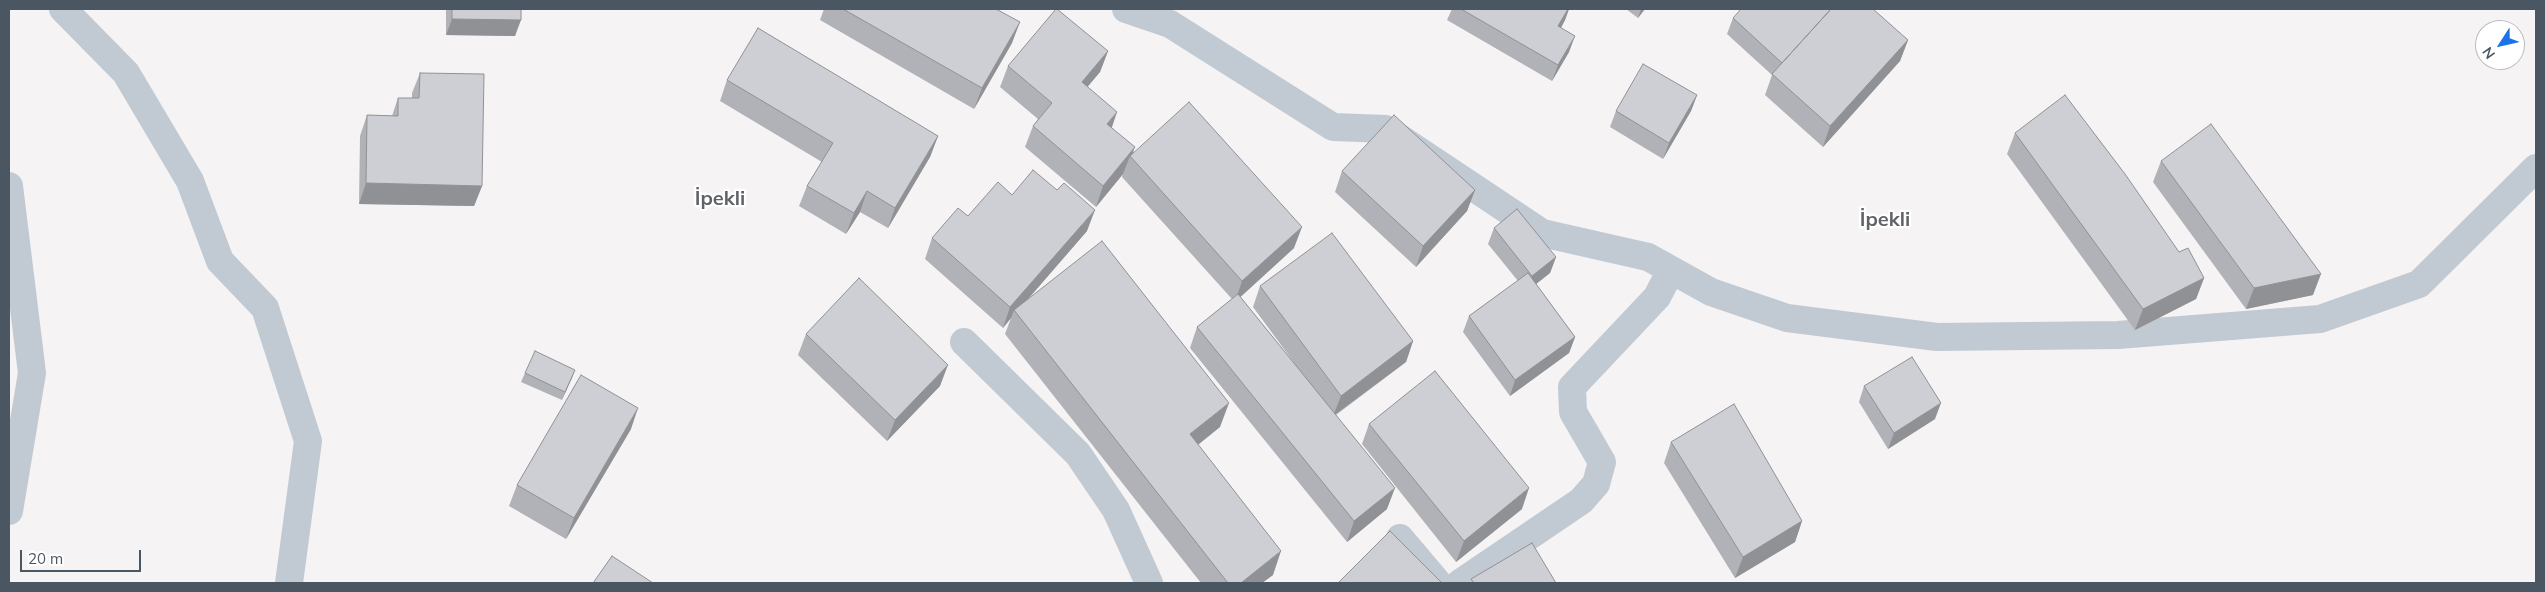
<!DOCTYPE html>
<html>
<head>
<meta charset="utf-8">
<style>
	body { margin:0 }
	#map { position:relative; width:2545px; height:592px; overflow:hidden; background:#f5f3f3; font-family:Mulish,sans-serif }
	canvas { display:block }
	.frame { position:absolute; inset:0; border:10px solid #4a5661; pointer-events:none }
	.north { position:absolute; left:2475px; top:20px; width:50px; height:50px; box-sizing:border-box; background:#fff; border:1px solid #b7bbc0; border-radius:50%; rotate:235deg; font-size:14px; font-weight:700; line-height:20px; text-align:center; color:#4a5661 }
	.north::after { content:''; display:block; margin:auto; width:18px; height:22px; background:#1a73e8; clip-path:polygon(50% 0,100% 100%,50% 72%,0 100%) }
	.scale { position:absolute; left:20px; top:550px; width:121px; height:22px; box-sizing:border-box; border:2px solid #4a5661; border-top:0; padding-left:6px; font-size:15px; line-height:18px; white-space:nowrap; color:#4a5661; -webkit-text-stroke:4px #fff; paint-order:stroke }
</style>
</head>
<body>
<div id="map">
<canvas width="2545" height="592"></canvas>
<div class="frame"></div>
<div class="north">N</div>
<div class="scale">20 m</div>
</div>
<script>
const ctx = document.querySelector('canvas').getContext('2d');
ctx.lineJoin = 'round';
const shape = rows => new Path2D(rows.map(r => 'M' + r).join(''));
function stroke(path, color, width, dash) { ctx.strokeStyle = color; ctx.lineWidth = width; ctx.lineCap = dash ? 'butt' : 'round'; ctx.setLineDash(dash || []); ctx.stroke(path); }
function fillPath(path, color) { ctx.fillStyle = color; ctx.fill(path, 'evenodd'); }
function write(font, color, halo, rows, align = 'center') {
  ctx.font = font + ' Mulish,sans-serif'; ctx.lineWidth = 4.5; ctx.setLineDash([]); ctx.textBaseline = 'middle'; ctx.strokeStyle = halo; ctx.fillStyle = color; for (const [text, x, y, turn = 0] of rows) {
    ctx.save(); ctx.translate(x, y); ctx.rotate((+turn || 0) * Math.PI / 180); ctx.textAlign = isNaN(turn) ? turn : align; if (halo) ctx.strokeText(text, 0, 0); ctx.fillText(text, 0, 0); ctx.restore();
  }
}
stroke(shape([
	[63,9,126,73,190,181,220,261,265,308,308,441,289,583],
	[1126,9,1170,24,1333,127,1386,129,1542,233,1648,257,1711,292,1787,318,1937,337,2118,335,2320,319,2419,284,2536,168],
	[9,186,32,373,9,511],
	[964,342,1078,454,1116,510,1149,583],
	[1400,538,1438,583],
	[1460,583,1581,501,1596,484,1602,462,1573,412,1572,387,1657,297,1671,270]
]), '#c1cad2', 28);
fillPath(shape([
	[446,9,521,9,515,36,446,35],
	[824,9,996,9,1012,43,974,109,820,20],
	[1452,9,1569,9,1565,20,1561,28,1569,52,1552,81,1447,20],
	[1626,9,1645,9,1638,18],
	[1733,18,1908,40,1900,61,1823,147,1765,95,1772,75,1727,34],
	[1108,51,1100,72,1087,87,1112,128,1133,152,1294,248,1240,297,1295,364,1253,307,1260,286,1413,341,1406,362,1336,415,1387,509,1347,542,1190,348,1197,327,1232,299,1122,177,1123,174,1096,207,1025,147,1033,126,1038,119,1000,87,1008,66],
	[420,73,482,186,474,206,359,204,360,136,367,115,392,116,398,98,412,98,412,93],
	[727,80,938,136,930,157,888,228,860,212,846,234,799,206,807,186,822,162,720,101],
	[1697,95,1691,111,1663,159,1610,127,1616,111],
	[2015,133,2179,252,2204,278,2196,299,2135,330,2007,154],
	[2161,161,2313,295,2246,309,2153,182],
	[1342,171,1475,190,1467,211,1416,267,1335,192],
	[1012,195,1087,231,1026,301,1220,427,1198,445,1273,575,1262,583,1201,583,1005,334,1011,318,1003,328,925,259,932,238,968,216],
	[1494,228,1556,257,1550,273,1536,284,1575,337,1569,353,1510,396,1463,332,1469,316,1518,281,1488,244],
	[806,334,940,386,887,441,798,355],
	[575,370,562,400,521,382,525,373],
	[1864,386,1935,419,1888,449,1859,402],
	[1369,424,1522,509,1456,562,1362,444],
	[631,429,566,539,509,506,517,485],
	[1671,442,1802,521,1795,542,1735,578,1664,463]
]), '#b0b2b7');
fillPath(shape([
	[1568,9,1569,9,1565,20,1553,42,1558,26],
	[1641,9,1645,9,1638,18],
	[452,19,521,20,515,36,446,35],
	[1020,22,1012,43,974,109,982,88],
	[1575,36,1569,52,1552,81,1558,65],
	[1908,40,1900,61,1823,147,1830,126],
	[1108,51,1100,72,1074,103,1082,82],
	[1697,95,1691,111,1663,159,1669,143],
	[1117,112,1110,133,1107,124],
	[938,136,930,157,888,228,895,208],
	[1135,147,1131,158,1130,156,1123,174,1096,207,1103,186],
	[366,183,482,186,474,206,359,204],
	[1475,190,1467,211,1416,267,1423,246],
	[867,191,860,212,846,234,854,213],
	[1095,210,1087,231,1016,313,1014,310,1011,318,1003,328,1010,307],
	[1302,227,1294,248,1235,302,1242,281],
	[1556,257,1550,273,1526,292,1532,276],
	[2321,274,2313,295,2246,309,2254,288],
	[2204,278,2196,299,2135,330,2143,309],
	[1575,337,1569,353,1510,396,1515,380],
	[1413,341,1406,362,1333,416,1341,396],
	[948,365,940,386,887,441,895,420],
	[575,370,572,378,562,400,565,392],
	[1229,403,1220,427,1181,458,1190,434],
	[1941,403,1935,419,1888,449,1894,433],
	[638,408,631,429,566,539,574,518],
	[1395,488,1387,509,1347,542,1354,521],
	[1529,488,1522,509,1456,562,1464,541],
	[1802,521,1795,542,1735,578,1743,557],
	[1281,551,1273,575,1262,583,1241,583]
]), '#909195');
const building = shape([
	[452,9,521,9,521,20,452,19,452,9],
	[843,9,996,9,1020,22,982,88,843,9],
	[1056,9,1057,9,1108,51,1082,82,1117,112,1107,124,1135,147,1103,186,1033,126,1052,103,1008,66,1056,9],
	[1461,9,1568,9,1558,26,1575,36,1558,65,1461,9],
	[1741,9,1831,9,1782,63,1733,18,1741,9],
	[1831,9,1873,9,1908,40,1830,126,1772,74,1831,9],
	[758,28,938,136,895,208,867,191,854,213,807,186,833,143,727,80,758,28],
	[1643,64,1697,95,1669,143,1616,111,1643,64],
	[420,73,484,74,482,186,366,183,367,115,398,116,398,98,419,98,420,73],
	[2065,95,2125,174,2179,252,2188,248,2204,278,2143,309,2015,133,2065,95],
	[1189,102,1302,227,1242,281,1130,156,1189,102],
	[1394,115,1475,190,1423,246,1342,171,1394,115],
	[2211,124,2321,274,2254,288,2161,161,2211,124],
	[1033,170,1057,190,1064,183,1095,210,1010,307,932,238,958,208,968,216,998,182,1012,195,1033,170],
	[1517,209,1556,257,1532,276,1494,228,1517,209],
	[1332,233,1413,341,1341,396,1260,286,1332,233],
	[1102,241,1229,403,1190,434,1281,551,1241,583,1228,583,1014,310,1102,241],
	[1528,273,1575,337,1515,380,1469,316,1528,273],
	[859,278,948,365,895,420,806,334,859,278],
	[1238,294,1395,488,1354,521,1197,327,1238,294],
	[535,351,575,370,565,392,525,373,535,351],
	[1912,357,1941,403,1894,433,1864,386,1912,357],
	[1435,371,1529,488,1464,541,1369,424,1435,371],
	[581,375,638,408,574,518,517,485,581,375],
	[1734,404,1802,521,1743,557,1671,442,1734,404],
	[1390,531,1442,583,1338,583,1390,531],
	[1532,543,1556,583,1474,583,1471,579,1532,543],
	[612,556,653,583,593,583,612,556]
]);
fillPath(building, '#cdcfd5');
stroke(building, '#909195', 1);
write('bold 20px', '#5f6368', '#fff', [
	["İpekli",720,199],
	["İpekli",1885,220]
]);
</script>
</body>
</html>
